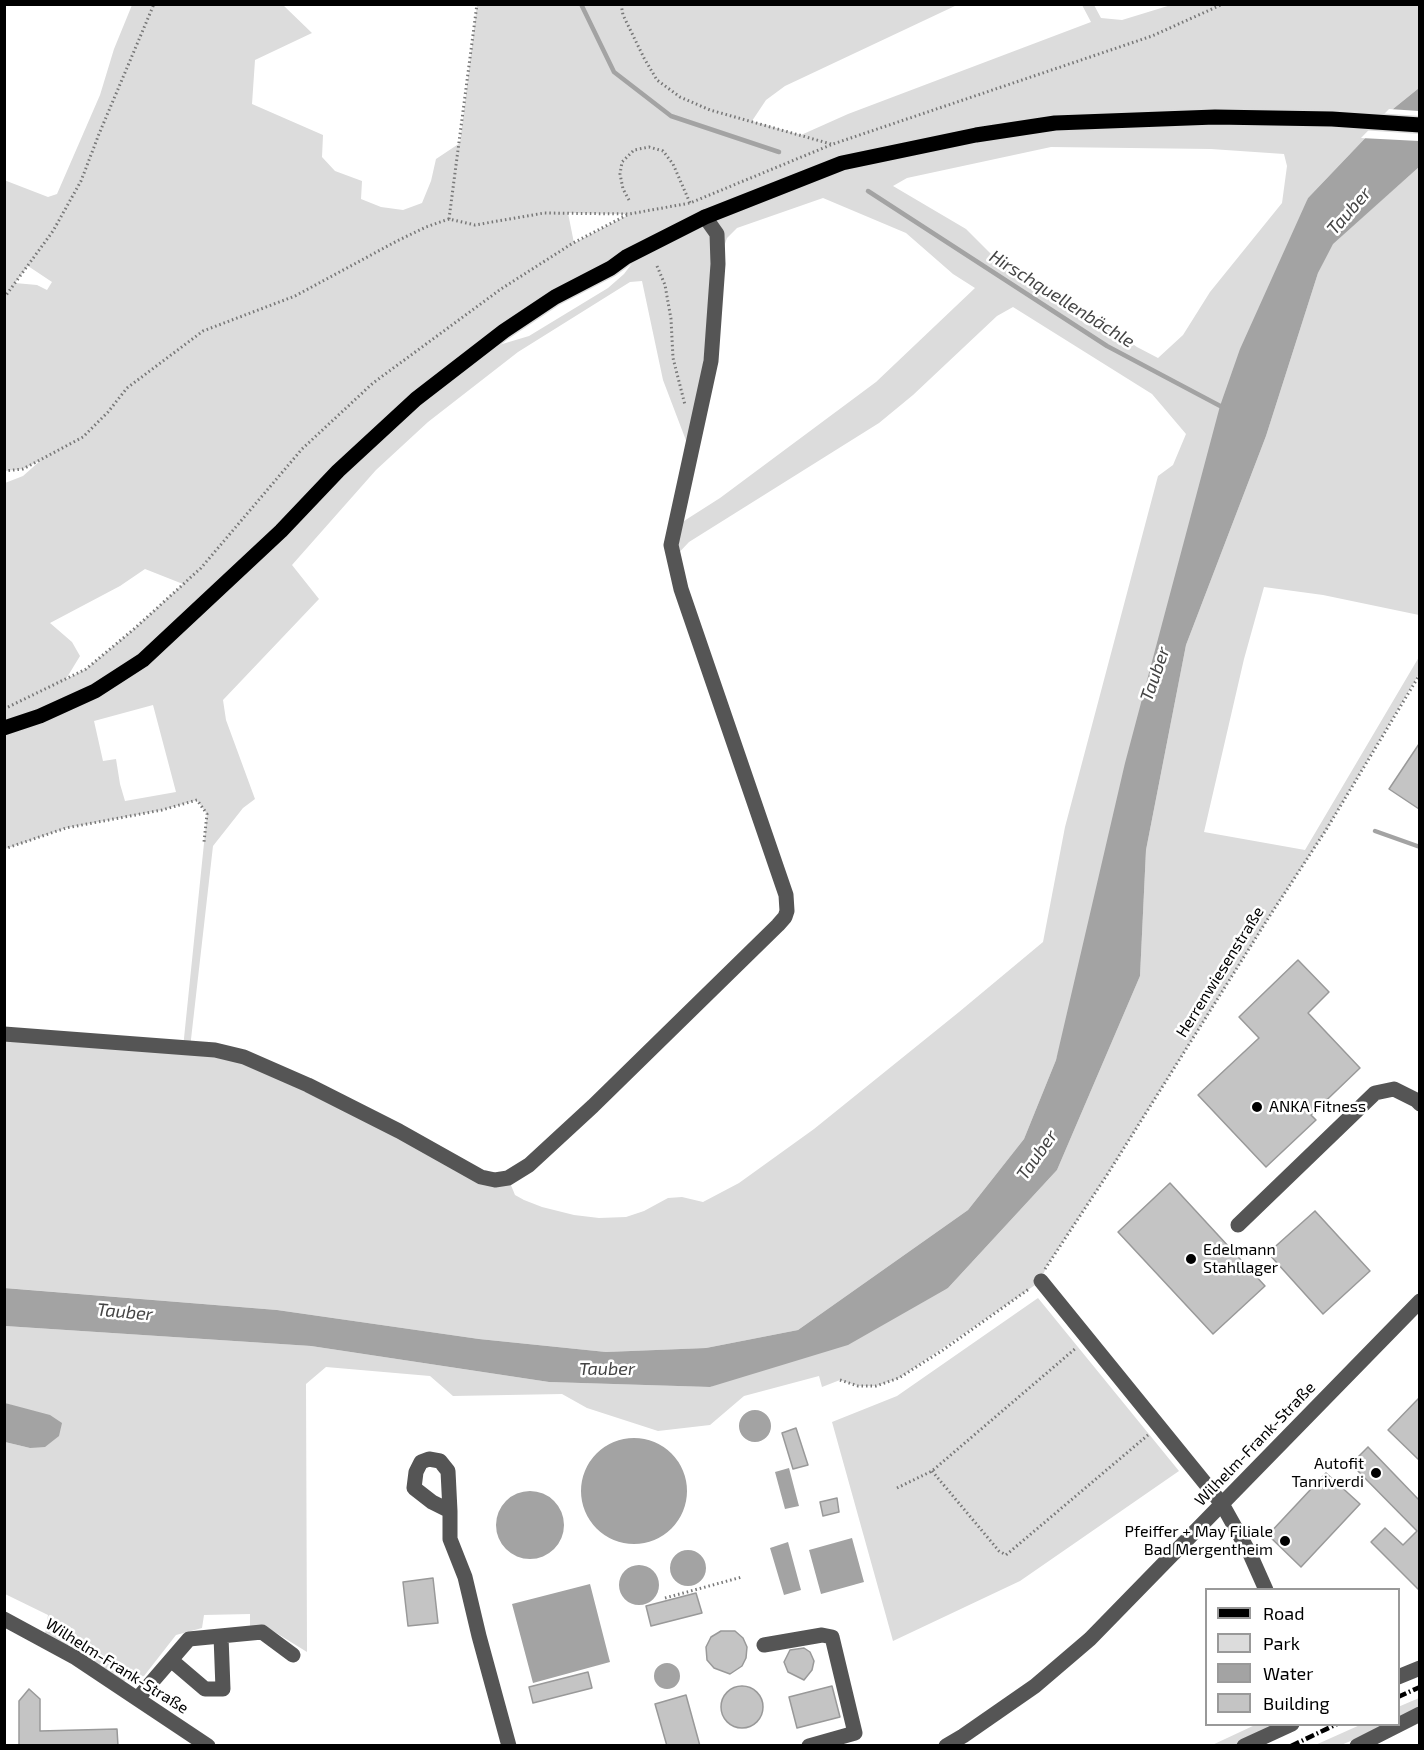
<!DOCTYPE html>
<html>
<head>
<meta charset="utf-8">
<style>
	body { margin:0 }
	#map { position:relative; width:1424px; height:1750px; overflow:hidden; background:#fff; font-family:"Exo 2",sans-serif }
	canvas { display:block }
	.frame { position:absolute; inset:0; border:6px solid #000; pointer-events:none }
	.legend { position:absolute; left:1205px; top:1588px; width:195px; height:138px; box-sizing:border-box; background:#fff; border:2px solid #999; margin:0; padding:8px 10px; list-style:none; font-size:18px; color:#000 }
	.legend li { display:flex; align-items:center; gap:12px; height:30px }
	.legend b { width:30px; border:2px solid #999 }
</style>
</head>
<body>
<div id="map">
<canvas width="1424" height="1750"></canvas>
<div class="frame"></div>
<ul class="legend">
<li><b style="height:8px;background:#000"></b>Road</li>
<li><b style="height:16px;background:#dcdcdc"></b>Park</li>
<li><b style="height:16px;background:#a3a3a3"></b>Water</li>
<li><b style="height:16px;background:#c4c4c4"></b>Building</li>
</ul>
</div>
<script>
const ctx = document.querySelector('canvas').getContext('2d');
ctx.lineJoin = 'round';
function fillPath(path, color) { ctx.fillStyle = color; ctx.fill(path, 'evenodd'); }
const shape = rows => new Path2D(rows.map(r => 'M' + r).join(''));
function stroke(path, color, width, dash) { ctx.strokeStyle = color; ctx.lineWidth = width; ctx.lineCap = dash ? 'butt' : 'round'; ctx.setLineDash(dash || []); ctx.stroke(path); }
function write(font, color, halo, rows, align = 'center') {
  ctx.font = font + ' "Exo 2",sans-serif'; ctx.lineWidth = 5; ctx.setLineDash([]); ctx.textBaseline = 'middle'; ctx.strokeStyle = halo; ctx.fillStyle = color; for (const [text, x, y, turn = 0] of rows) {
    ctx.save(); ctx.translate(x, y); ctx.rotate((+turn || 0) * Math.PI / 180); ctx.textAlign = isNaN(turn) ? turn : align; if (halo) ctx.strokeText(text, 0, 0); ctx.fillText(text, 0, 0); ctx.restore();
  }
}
fillPath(shape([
	[132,5,283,5,312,33,255,60,252,104,323,135,322,157,335,171,362,181,361,199,381,207,403,210,422,203,431,181,436,159,460,143,477,5,957,5,785,86,766,100,752,121,801,135,848,114,1091,22,1082,5,1094,5,1101,18,1122,20,1171,5,1419,5,1419,88,1393,109,1308,198,1056,1060,1024,1139,968,1210,798,1330,706,1348,606,1352,479,1339,277,1310,5,1288,5,1034,183,1048,207,814,197,800,162,810,66,828,5,849,5,483,23,476,41,460,23,469,5,471,4,180,48,197,57,194,100,95,114,49],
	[1051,147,1211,149,1284,154,1287,166,1282,203,1210,292,1183,335,1158,358,1137,347,1068,300,1017,276,995,258,966,229,893,186,907,178],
	[823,198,906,233,953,274,975,288,876,382,720,498,673,528,673,559,689,542,879,423,913,395,997,316,1013,307,1152,394,1186,434,1173,465,1158,476,1065,827,1043,942,959,1012,814,1129,739,1183,703,1202,682,1197,668,1198,644,1211,626,1217,599,1218,574,1215,542,1207,524,1200,515,1195,508,1178,455,1163,244,1057,190,1048,213,846,243,808,255,799,226,720,223,700,319,599,292,565,376,470,428,422,518,352,630,282,642,281,663,380,690,451,718,264,727,238,737,228],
	[568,213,627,214,628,215,574,243],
	[642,250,624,274,608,288,529,336,499,345,489,343],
	[28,266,52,282,47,290,37,285,15,283],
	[145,569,183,584,134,629,86,669,66,679,80,656,72,642,50,623,120,586],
	[153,705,176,792,125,801,120,784,116,759,103,761,94,721],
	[1419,167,1419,615,1323,595,1264,587,1244,659,1204,832,1305,850,1419,657,1419,674,1326,830,1269,917,1107,1175,1046,1267,1041,1281,899,1378,876,1386,858,1386,840,1380,822,1387,819,1376,744,1396,710,1425,658,1431,587,1408,562,1394,453,1396,430,1376,326,1367,306,1384,307,1652,265,1626,250,1626,250,1614,204,1615,202,1628,176,1635,144,1676,115,1683,44,1640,48,1615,5,1594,5,1442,30,1448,17,1407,5,1403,5,1326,311,1346,549,1382,710,1387,948,1288,1057,1170,1140,976,1146,850,1186,645,1266,436,1318,273,1332,244],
	[1038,1298,1179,1471,1020,1581,893,1641,832,1422,897,1396],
	[1419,1698,1419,1711,1399,1721,1398,1707],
	[1255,1725,1292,1725,1244,1745,1210,1746],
	[1360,1725,1389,1725,1341,1745,1313,1746]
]), '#dcdcdc');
fillPath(shape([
	[1419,88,1419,167,1333,244,1318,273,1266,436,1186,645,1146,850,1140,976,1057,1170,948,1288,848,1345,710,1387,549,1382,311,1346,5,1326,4,1288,277,1310,479,1339,606,1352,706,1348,798,1330,968,1210,1024,1139,1056,1060,1125,763,1220,406,1240,349,1308,198,1393,109],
	[5,1403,50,1415,62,1423,59,1436,45,1447,30,1448,5,1442],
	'739 1426a16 16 0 1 1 32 0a16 16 0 1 1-32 0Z',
	'581 1491a53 53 0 1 1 106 0a53 53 0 1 1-106 0Z',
	[789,1468,799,1506,785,1509,775,1472],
	'496 1525a34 34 0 1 1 68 0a34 34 0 1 1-68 0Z',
	[852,1538,864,1582,821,1594,809,1550],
	[788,1542,801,1590,784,1595,770,1548],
	'670 1568a18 18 0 1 1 36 0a18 18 0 1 1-36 0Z',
	'619 1585a20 20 0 1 1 40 0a20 20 0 1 1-40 0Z',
	[590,1584,610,1662,533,1683,512,1604],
	'654 1676a13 13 0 1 1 26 0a13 13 0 1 1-26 0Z'
]), '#a3a3a3');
fillPath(shape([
	[1389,109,1419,111,1419,141,1361,138]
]), '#fff');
stroke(shape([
	[581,4,614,72,671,116,779,152],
	[868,191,1107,346,1224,408],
	[1375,831,1420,847]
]), '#a3a3a3', 4.5);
const building = shape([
	[1419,744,1419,809,1389,789,1419,744],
	[1298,960,1329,992,1308,1013,1360,1068,1311,1115,1316,1120,1266,1167,1198,1095,1259,1038,1239,1017,1298,960],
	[1170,1183,1265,1286,1213,1334,1118,1232,1170,1183],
	[1315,1211,1370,1271,1323,1314,1268,1253,1315,1211],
	[1419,1398,1419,1460,1388,1430,1419,1398],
	[796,1428,808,1465,793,1469,782,1433,796,1428],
	[1368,1447,1419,1500,1419,1590,1371,1542,1385,1528,1403,1545,1417,1531,1351,1464,1368,1447],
	[1326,1473,1360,1504,1301,1567,1268,1535,1326,1473],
	[837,1498,839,1512,823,1516,820,1502,837,1498],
	[433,1578,438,1623,408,1626,403,1582,433,1578],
	[696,1593,702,1613,651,1626,646,1606,696,1593],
	[721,1631,735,1631,743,1638,747,1647,746,1658,742,1666,730,1674,714,1668,707,1660,706,1647,711,1637,721,1631],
	[804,1648,810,1652,814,1661,812,1670,804,1680,788,1672,784,1662,790,1650,804,1648],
	[588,1672,592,1688,533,1703,529,1687,588,1672],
	[832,1686,840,1717,797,1728,789,1697,832,1686],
	'721 1707a21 21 0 1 1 42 0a21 21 0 1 1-42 0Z',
	[29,1689,40,1699,40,1731,117,1729,118,1746,19,1746,19,1701,29,1689],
	[686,1695,700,1746,667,1746,655,1704,686,1695]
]);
fillPath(building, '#c4c4c4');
stroke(building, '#999', 1.5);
const major = shape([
	[4,728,40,716,95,691,143,660,281,531,338,471,416,399,504,331,555,297,611,268,626,257,705,217,842,163,976,135,1055,123,1215,117,1332,119,1420,125]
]);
stroke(major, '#dbdbdb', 18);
stroke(shape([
	[621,4,623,15,644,58,657,80,680,97,710,110,831,144],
	[629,200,623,189,620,174,622,162,634,150,649,147,663,151,673,164,690,203],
	[449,219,477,4],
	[657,266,665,285,671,319,673,358,685,405],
	[4,298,53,231,81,181,99,134,154,4],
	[4,471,23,469,83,437,108,412,127,388,203,331,295,296,397,241,426,227,449,219,475,225,544,213,629,214,690,203,833,144,1152,36,1223,4],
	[4,709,86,669,134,629,201,568,302,449,373,383,501,289,573,243,627,215],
	[4,849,66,828,162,810,197,800,207,814,204,842],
	[1045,1269,1107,1175,1269,917,1326,830,1420,674],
	[840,1380,858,1386,876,1386,899,1378,943,1350,1029,1289],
	[932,1471,999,1551,1006,1555,1148,1435],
	[897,1488,932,1471,1076,1348],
	[665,1598,742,1577]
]), '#777', 3, [1.5, 3]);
stroke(shape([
	[4,1034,215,1050,244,1057,308,1085,399,1131,481,1177,495,1180,508,1178,529,1165,593,1106,778,925,785,917,787,911,786,895,681,589,671,545,711,361,718,264,717,234,705,217],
	[1238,1225,1375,1093,1394,1089,1416,1100,1420,1104],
	[1041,1281,1222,1504,1250,1554,1266,1590],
	[450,1511,432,1502,414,1488,416,1472,421,1462,429,1459,440,1461,448,1471,450,1511,450,1539,465,1577,479,1636,509,1746],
	[4,1619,76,1658,208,1746],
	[764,1645,822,1635,832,1637,855,1733,809,1746],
	[171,1660,205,1689,223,1689,221,1636],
	[1398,1677,1420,1668],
	[138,1698,189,1639,262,1632,293,1655],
	[946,1746,963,1736,1035,1686,1090,1639,1420,1301],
	[1244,1746,1292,1724],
	[1357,1746,1420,1714]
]), '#555', 15);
stroke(major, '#000', 15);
stroke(shape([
	[1398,1697,1420,1687],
	[1291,1746,1337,1724]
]), '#000', 4.5, [9, 3, 1.5, 3]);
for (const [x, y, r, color] of [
	[1257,1107,6,"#000"],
	[1191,1259,6,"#000"],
	[1376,1473,6,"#000"],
	[1285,1541,6,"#000"]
]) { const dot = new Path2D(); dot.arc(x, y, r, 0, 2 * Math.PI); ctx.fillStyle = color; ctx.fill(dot); stroke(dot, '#fff', 2); }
write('16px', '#000', '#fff', [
	["Herrenwiesenstraße",1220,972,-58],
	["Wilhelm-Frank-Straße",1255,1444,-46],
	["Wilhelm-Frank-Straße",117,1666,32]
]);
write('16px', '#000', '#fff', [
	["ANKA Fitness",1269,1107],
	["Edelmann",1203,1250],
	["Stahllager",1203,1268],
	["Autofit",1364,1464,"right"],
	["Tanriverdi",1364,1482,"right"],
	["Pfeiffer + May Filiale",1273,1532,"right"],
	["Bad Mergentheim",1273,1550,"right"]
], 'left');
write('italic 18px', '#444', '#fff', [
	["Tauber",1349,211,-49],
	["Hirschquellenbächle",1062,299,32],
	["Tauber",1155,674,-71],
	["Tauber",1037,1155,-55],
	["Tauber",125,1312,5],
	["Tauber",607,1369]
]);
</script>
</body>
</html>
